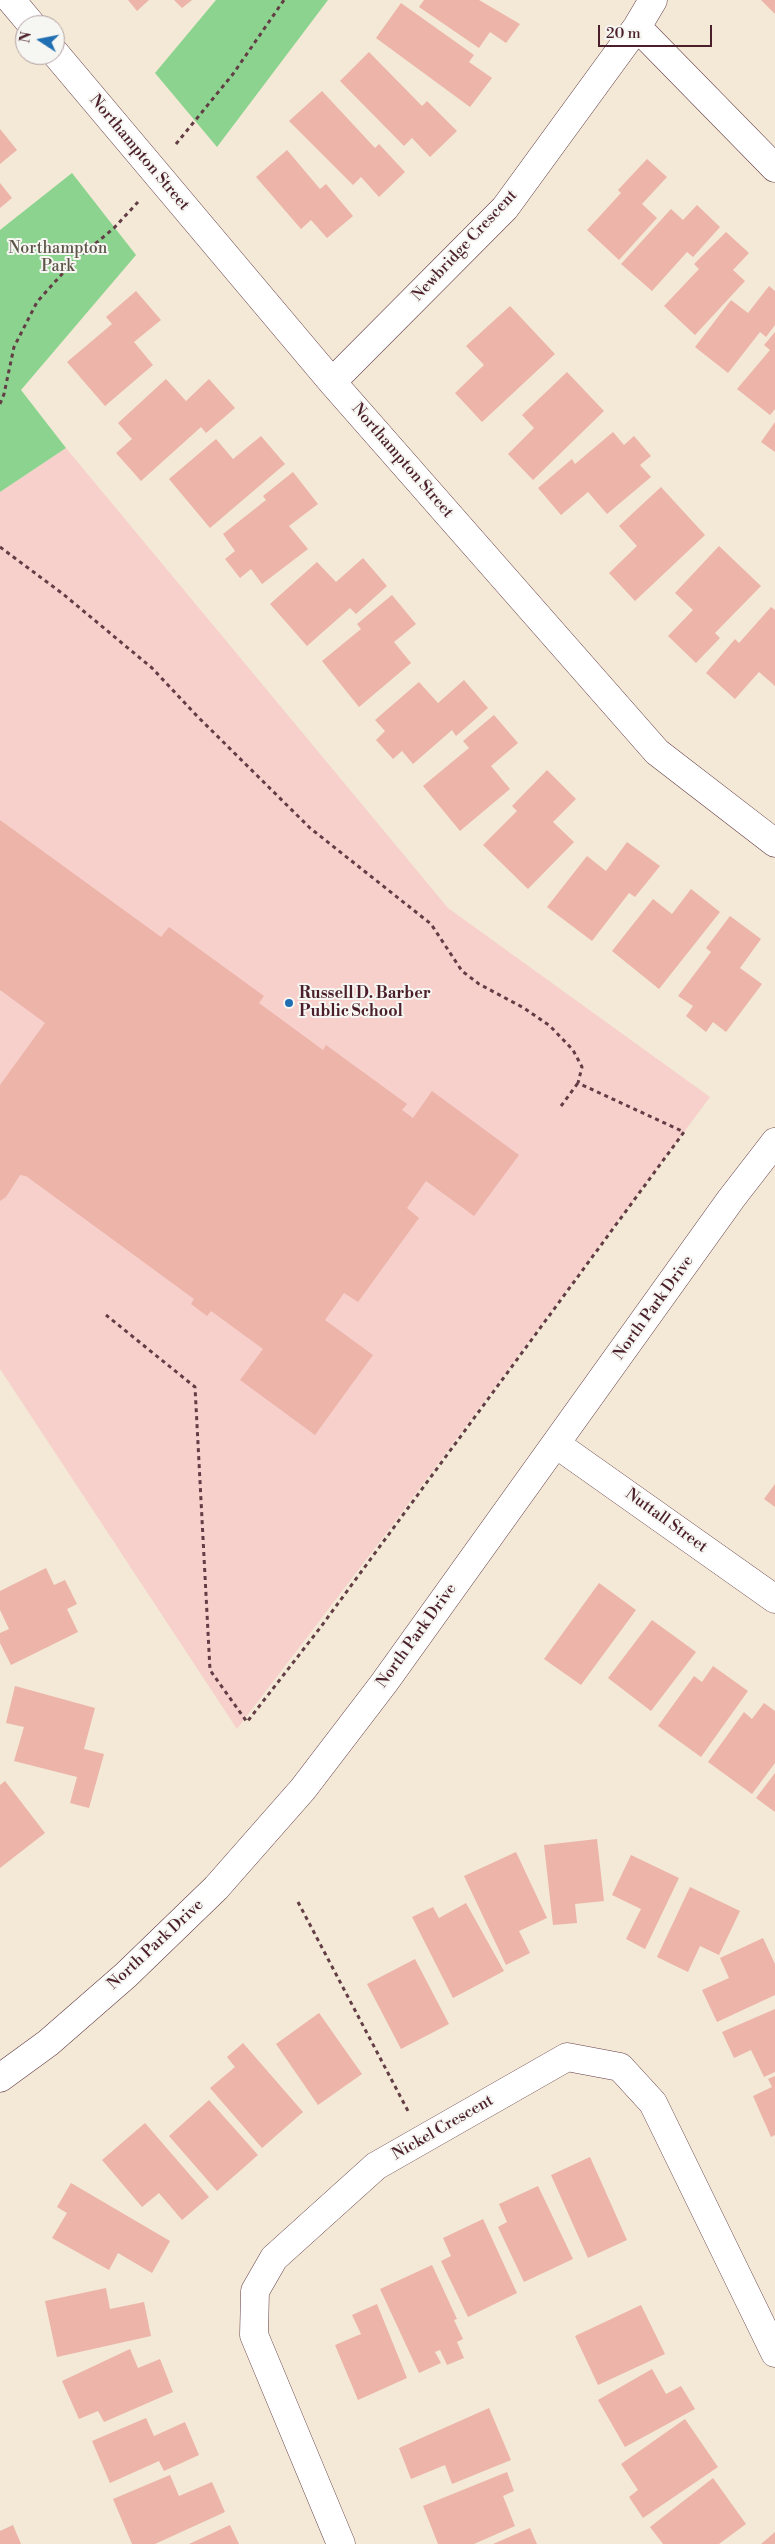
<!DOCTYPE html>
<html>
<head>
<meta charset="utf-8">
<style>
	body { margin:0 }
	#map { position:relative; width:775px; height:2544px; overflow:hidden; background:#f3e9d6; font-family:"Libre Bodoni",serif }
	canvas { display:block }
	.north { position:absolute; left:15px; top:15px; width:50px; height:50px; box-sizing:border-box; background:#f6f6f2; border:1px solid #b1a0a2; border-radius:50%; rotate:281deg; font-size:14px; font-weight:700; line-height:20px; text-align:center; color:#4a1f2b }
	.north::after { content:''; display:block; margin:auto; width:18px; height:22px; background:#1f6fb2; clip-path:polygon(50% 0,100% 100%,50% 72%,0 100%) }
	.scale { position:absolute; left:598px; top:25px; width:114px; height:22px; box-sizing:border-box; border:2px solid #4a1f2b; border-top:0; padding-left:6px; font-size:15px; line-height:18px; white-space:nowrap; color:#4a1f2b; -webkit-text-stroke:4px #f6f6f2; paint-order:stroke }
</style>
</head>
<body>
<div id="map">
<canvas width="775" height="2544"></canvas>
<div class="north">N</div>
<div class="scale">20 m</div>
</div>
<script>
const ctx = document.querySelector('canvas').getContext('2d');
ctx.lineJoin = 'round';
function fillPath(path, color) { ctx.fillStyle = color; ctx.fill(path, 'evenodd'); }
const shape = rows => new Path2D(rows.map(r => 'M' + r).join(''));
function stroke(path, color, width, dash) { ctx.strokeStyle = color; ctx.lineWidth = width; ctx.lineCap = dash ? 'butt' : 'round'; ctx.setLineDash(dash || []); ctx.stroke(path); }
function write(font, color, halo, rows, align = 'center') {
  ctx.font = font + ' "Libre Bodoni",serif'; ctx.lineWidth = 4; ctx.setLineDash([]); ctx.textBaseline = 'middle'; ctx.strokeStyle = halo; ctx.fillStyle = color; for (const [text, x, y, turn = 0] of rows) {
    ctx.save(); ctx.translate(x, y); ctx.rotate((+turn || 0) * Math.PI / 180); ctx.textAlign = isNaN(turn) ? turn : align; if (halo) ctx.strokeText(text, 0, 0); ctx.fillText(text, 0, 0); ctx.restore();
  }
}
fillPath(shape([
	[66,448,448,908,710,1097,391,1527,237,1729,0,1369,0,492]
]), '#f7d0cc');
fillPath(shape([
	[216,0,328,0,217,147,155,73],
	[72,173,136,255,21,390,66,448,0,492,0,230]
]), '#8bd38e');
fillPath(shape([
	[128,0,149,0,137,11],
	[174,0,192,0,182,8],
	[424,0,479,0,520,24,506,43,490,32,479,48,419,7],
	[761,0,775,0,775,14],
	[401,3,474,55,469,62,492,78,470,107,376,38],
	[369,52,422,106,427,101,457,131,430,157,412,138,404,146,340,81],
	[322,91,375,148,379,144,405,172,379,197,361,177,353,185,289,121],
	[0,129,17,150,0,164],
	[287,150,320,189,326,184,353,216,327,238,311,220,301,229,256,177],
	[647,159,667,177,642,204,657,218,619,260,587,230,621,193,618,190],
	[0,183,12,198,0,208],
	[697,205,720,227,693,257,687,252,652,291,621,264,671,209,683,220],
	[726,232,749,253,733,270,745,281,695,335,664,306,699,269,694,264],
	[769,286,775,291,775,325,766,337,760,332,728,373,695,347,731,300,748,313],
	[136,291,161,320,134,342,153,365,105,406,67,362,112,324,106,317],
	[510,306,555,354,482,422,455,393,484,365,466,346],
	[775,332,775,409,770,415,737,389,770,350,764,345],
	[567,372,604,411,533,480,508,454,534,428,522,415],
	[166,379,186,401,209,379,235,408,206,433,201,427,141,481,116,453,132,439,118,423],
	[775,422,775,452,761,442],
	[613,432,624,445,634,436,651,456,640,465,651,477,607,514,588,492,561,515,538,488,572,459,575,464],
	[261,436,285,464,210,528,169,479,216,439,233,459],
	[293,472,318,504,289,526,308,549,262,584,251,569,240,578,225,559,235,551,223,534,266,500,263,496],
	[661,487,705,535,635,601,609,573,637,546,619,526],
	[719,546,761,586,715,633,720,638,696,663,668,636,693,610,675,593],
	[363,558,387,586,356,614,350,608,307,646,270,604,317,562,336,582],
	[392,595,416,624,394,642,411,663,359,707,322,661,361,629,357,624],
	[771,607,775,610,775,686,759,672,735,699,706,673,735,639,739,643],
	[464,680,488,708,456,736,452,730,413,764,402,751,393,759,376,740,385,731,375,720,419,682,438,703],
	[494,715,518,743,491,766,510,789,460,831,423,786,469,748,463,741],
	[547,770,576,799,553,822,574,842,528,889,483,845,517,811,512,806],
	[0,820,161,937,169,927,264,996,259,1003,323,1050,326,1045,407,1104,402,1110,413,1118,432,1091,519,1155,474,1216,426,1181,407,1208,419,1218,358,1302,344,1293,325,1320,373,1355,315,1435,240,1380,263,1349,211,1311,207,1316,191,1304,194,1299,26,1176,20,1175,6,1197,0,1201,0,1085,45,1023,0,990],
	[627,842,660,866,635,897,629,893,592,941,547,907,587,856,606,871],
	[691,889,720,912,659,989,612,951,653,899,672,914],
	[730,916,761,939,740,968,762,984,726,1032,713,1022,706,1032,686,1016,693,1006,678,996,711,952,706,948],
	[775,1484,775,1507,764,1499],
	[46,1568,54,1585,65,1580,77,1604,67,1609,78,1632,11,1665,0,1643,0,1633,9,1629,0,1610,0,1591],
	[599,1583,636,1610,581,1685,544,1659],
	[652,1620,696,1652,651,1711,608,1678],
	[713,1666,748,1691,701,1757,658,1726,694,1676,702,1682],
	[15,1686,95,1708,84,1749,104,1754,89,1808,70,1803,77,1777,14,1761,24,1727,6,1723],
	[764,1703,775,1711,775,1763,752,1794,708,1762,744,1712,752,1719],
	[775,1773,775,1812,756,1798],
	[5,1781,45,1833,0,1868,0,1785],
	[597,1839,604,1901,575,1904,577,1923,553,1925,544,1845],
	[516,1852,547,1918,519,1931,530,1953,506,1965,464,1876],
	[631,1855,679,1878,645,1949,626,1939,641,1909,612,1895],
	[690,1887,740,1911,719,1955,700,1946,688,1972,657,1957],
	[466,1903,504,1971,453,1998,412,1917,433,1907,439,1918],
	[763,1938,775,1964,775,1995,717,2022,702,1990,729,1978,720,1958],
	[415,1959,449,2024,401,2049,367,1984],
	[775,2009,775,2072,764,2077,751,2050,734,2058,722,2032],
	[319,2013,362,2074,318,2105,276,2044],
	[243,2043,303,2112,262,2148,210,2088,235,2067,227,2057],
	[775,2076,775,2135,771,2137,753,2096,772,2087,768,2079],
	[209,2100,258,2155,217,2191,169,2136],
	[145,2123,209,2197,182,2220,159,2193,142,2207,102,2160],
	[590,2157,627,2240,588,2258,551,2175],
	[71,2183,170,2241,152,2273,118,2253,109,2270,52,2238,67,2213,57,2207],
	[538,2186,573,2259,524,2282,498,2227,507,2222,499,2204],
	[483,2219,517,2293,468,2317,441,2261,451,2256,443,2238],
	[432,2265,457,2319,454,2320,463,2339,457,2342,464,2358,447,2365,440,2350,435,2352,441,2363,419,2373,380,2289],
	[106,2288,110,2309,144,2302,151,2336,57,2357,45,2301],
	[377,2304,407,2378,358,2400,335,2345,361,2334,352,2315],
	[641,2305,665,2354,598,2385,575,2336],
	[130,2349,138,2368,160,2359,173,2392,104,2422,98,2411,79,2419,62,2381],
	[652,2369,666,2394,681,2386,695,2409,625,2447,598,2400],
	[489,2408,511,2460,452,2484,445,2465,411,2479,399,2448],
	[146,2418,154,2436,185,2422,199,2455,164,2471,159,2461,110,2483,92,2441],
	[685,2419,718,2467,643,2518,629,2497,638,2490,621,2464],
	[507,2472,514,2491,503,2496,515,2526,474,2544,438,2544,423,2506],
	[170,2475,179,2496,212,2482,225,2512,155,2544,132,2544,113,2499],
	[713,2478,746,2524,719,2544,663,2544,650,2527],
	[13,2525,21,2544,0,2544,0,2531],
	[230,2525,239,2544,189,2544],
	[530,2528,537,2544,493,2544],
	[775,2532,775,2544,761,2544]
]), '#edb4a9');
const street = shape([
	[11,0,32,25],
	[637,27,775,168],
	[55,53,332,382,657,752,775,843],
	[332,382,505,208,637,27,653,0],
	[556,1444,775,1599],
	[341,2544,254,2335,255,2291,274,2258,376,2166,567,2057,620,2067,653,2103,775,2353]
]);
const secondary = shape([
	[0,2078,48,2043,126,1975,216,1888,303,1789,384,1683,731,1199,775,1142]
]);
stroke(street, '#633d45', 29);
stroke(secondary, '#633d45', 29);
stroke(shape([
	[176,144,233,74,284,0],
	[0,404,4,394,14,347,37,302,70,265,114,228,138,202],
	[0,547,63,594,152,668,197,716,310,828,431,924,462,971,479,984,524,1008,550,1026,573,1050,582,1067,578,1083,684,1132,320,1628,247,1722,210,1670,195,1387,106,1315],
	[561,1106,578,1083],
	[298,1902,408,2111]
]), '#633d45', 3, [4, 4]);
stroke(street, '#fff', 28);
stroke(secondary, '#fff', 28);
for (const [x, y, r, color] of [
	[289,1003,5,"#1f6fb2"]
]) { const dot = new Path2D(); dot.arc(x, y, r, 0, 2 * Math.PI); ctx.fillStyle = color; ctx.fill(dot); stroke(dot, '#f6f6f2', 2); }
write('16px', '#4a1f2b', '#f6f6f2', [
	["Northampton Street",139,153,50],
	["Newbridge Crescent",465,246,-47],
	["Northampton Street",402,461,49],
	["North Park Drive",654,1308,-54],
	["Nuttall Street",666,1521,36],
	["North Park Drive",417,1636,-54],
	["North Park Drive",156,1945,-43],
	["Nickel Crescent",443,2128,-30]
]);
write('16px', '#5e5549', '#f6f6f2', [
	["Northampton",58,249],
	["Park",58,267]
]);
write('bold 16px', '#4a1f2b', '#f6f6f2', [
	["Russell D. Barber",299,994],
	["Public School",299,1012]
], 'left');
</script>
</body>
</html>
